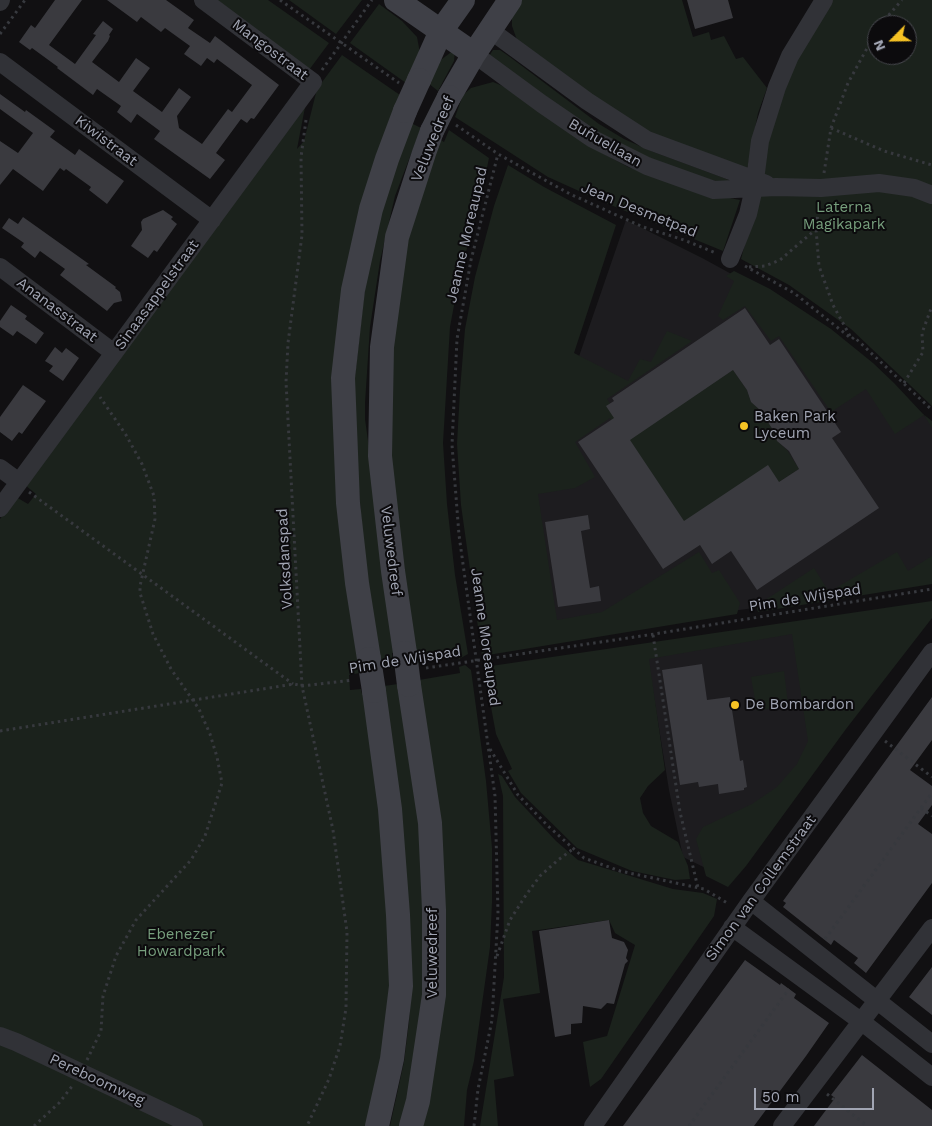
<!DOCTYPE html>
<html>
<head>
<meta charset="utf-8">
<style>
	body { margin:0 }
	#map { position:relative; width:932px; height:1126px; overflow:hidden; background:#111012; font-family:"Work Sans",sans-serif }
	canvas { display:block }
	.north { position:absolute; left:867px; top:15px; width:50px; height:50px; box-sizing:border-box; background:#0c0b0d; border:1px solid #48494f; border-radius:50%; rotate:247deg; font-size:14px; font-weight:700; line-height:20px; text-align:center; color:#a1a5b3 }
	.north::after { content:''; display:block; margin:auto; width:18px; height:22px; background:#f6c224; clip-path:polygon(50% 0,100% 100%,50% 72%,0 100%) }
	.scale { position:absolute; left:754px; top:1088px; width:120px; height:22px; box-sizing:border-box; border:2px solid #a1a5b3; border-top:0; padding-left:6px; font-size:15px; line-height:18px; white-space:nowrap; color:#a1a5b3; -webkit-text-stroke:4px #0c0b0d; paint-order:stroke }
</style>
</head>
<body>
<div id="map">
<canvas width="932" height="1126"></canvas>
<div class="north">N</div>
<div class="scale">50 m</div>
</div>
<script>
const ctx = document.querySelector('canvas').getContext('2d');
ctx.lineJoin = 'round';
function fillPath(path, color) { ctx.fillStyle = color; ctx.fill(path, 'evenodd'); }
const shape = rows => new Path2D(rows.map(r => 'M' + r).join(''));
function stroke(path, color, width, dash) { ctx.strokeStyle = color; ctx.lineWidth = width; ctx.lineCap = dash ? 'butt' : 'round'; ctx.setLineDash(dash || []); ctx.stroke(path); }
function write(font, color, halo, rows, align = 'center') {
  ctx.font = font + ' "Work Sans",sans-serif'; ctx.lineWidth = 4; ctx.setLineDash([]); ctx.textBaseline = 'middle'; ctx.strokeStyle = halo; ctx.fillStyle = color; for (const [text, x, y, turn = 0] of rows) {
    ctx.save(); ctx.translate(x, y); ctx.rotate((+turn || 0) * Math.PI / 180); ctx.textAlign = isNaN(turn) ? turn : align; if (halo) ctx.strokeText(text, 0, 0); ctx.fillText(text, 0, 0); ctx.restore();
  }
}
fillPath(shape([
	[626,220,704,259,768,294,877,370,932,423,932,578,747,609,545,635,522,489,554,429],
	[806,627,822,755,728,879,683,857,669,790,647,654]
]), '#1d1c1f');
fillPath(shape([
	[214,0,268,0,329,43,309,70],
	[289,0,362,0,336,34],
	[518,0,682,0,693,37,709,32,711,40,724,36,736,59,743,57,767,88,758,113,747,170,663,142,601,104,517,40,512,26,512,12],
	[815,0,932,0,932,406,851,329,789,285,741,259,758,195,758,168],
	[877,25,907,25,907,55,877,55],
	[379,4,402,21,417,37,420,53,406,83,350,43],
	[454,50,455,51,454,61,438,91,428,83,438,62],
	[493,50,500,50,510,57,599,124,624,139,651,151,724,178,729,180,728,184,674,171,595,135,489,56],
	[342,55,400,95,349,269,360,673,349,675,350,690,361,689,362,694,367,694,381,802,391,985,379,1076,367,1126,0,1126,0,519,16,497,28,504,36,494,25,485,306,102,297,149,304,141,317,89],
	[493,82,510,89,602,153,628,167,676,184,725,197,740,200,723,251,601,201,548,177,455,117,463,95,471,88],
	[409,122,421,128,395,196,380,261,370,327,365,403,365,419,397,652,392,653,394,668,383,669,368,602,352,403,370,242],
	[449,130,489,158,480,202,460,273,450,327,443,443,447,504,455,575,468,654,459,659,458,655,417,664,392,513,388,381,400,270,411,224,439,139,444,142],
	[508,165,544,187,616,225,574,353,628,381,640,359,651,362,667,331,692,341,607,399,622,422,636,434,733,370,747,390,751,402,760,410,773,430,777,441,787,450,799,469,779,482,686,528,610,418,575,442,595,477,575,488,538,494,557,620,602,612,699,552,712,573,719,570,740,603,737,614,482,656,461,505,457,444,460,390,465,329,475,277,494,206],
	[734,271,770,289,831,329,873,363,894,383,923,414,932,421,932,428,924,415,895,434,866,389,831,412,779,336,771,341,745,306,723,320,718,316,734,281,726,276],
	[897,552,908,571,932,556,932,584,758,612,756,606,814,568,829,592],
	[932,601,932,618,846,729,746,866,728,887,706,876,696,839,703,827,752,804,777,787,797,764,808,741,792,634,649,659,665,770,648,786,640,798,643,813,651,826,678,842,688,866,690,879,675,880,632,871,577,848,521,793,508,771,512,769,496,734,484,669,491,666],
	[465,665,471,670,486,781,492,848,492,902,490,947,474,1061,467,1090,464,1126,420,1126,426,1100,419,680,460,673,459,667],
	[784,671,788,705,757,711,751,677],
	[398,684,421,831,424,1016,404,1126,390,1126,404,1062,409,1022,411,989,384,686],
	[498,774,502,776,515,797,556,841,578,860,673,889,703,893,717,899,714,916,601,1079,590,1087,583,1042,607,1036,635,945,615,933,609,920,532,931,540,993,503,999,514,1076,494,1080,498,1126,480,1126,504,977,503,796]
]), '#1b221c');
fillPath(shape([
	[55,0,82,0,49,45,75,64,96,35,93,34,103,21,113,29,109,35,110,36,108,41,92,62,119,82,136,58,150,68,133,91,162,112,179,88,191,97,177,116,179,128,202,144,228,109,232,112,252,85,217,59,214,63,207,58,201,66,184,54,190,46,165,28,161,32,141,17,137,22,107,0,166,0,194,20,188,28,210,43,215,36,279,85,254,119,251,118,247,123,241,119,216,153,225,160,210,179,154,139,160,131,137,114,131,123,117,112,121,106,97,89,93,95,57,68,58,67,32,48,30,50,19,42,31,25,35,28],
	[687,0,728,0,733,18,695,29],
	[0,94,25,112,26,110,55,131,50,137,75,155,79,149,124,181,107,204,89,190,91,187,66,169,64,171,60,168,43,191,13,169,0,185,0,141,18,153,33,133,0,109],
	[163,210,173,217,171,219,177,224,157,252,154,250,148,258,131,246,142,230,141,222,143,219],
	[23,217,89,264,86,265,116,287,115,288,120,292,122,301,114,303,107,311,60,275,65,269,40,251,35,258,21,247,24,243,2,228,9,218,18,224],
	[11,305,27,316,25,319,44,333,36,344,17,331,13,336,0,327,0,321],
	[745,308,770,345,779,339,841,432,832,438,879,508,757,590,731,551,712,564,700,545,663,569,578,442,614,418,606,406,614,401,612,398],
	[733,370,747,390,751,402,760,410,773,430,777,441,789,451,799,469,779,482,768,465,684,521,630,440],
	[55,347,62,353,66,348,79,358,63,381,49,371,53,366,45,361],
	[23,385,46,401,22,434,19,432,12,441,0,432,0,417],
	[588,515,590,529,581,531,590,588,599,586,601,601,558,607,545,522],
	[702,664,707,700,730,697,740,761,743,760,747,787,744,788,744,790,719,794,718,784,699,787,698,782,680,785,662,670],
	[932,697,932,740,910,770,932,786,932,805,918,824,932,834,932,883,866,973,854,963,858,958,834,940,831,945,783,907,786,903,783,901],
	[609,920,612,938,624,942,628,950,626,958,628,961,625,964,614,1004,607,1003,601,1009,583,1006,582,1023,571,1024,571,1034,555,1037,539,931],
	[745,960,780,985,781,983,796,994,794,998,829,1023,806,1056,754,1126,623,1126],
	[932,967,932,1015,909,997],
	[862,1055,932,1110,932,1126,814,1126,835,1098,831,1095]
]), '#3a3a3f');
stroke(shape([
	[280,0,399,83],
	[880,25,902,0],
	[0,34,25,0],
	[322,70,372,0],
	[306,120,301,157,302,235,288,343,286,382,302,686,333,830,347,932,346,1008,340,1046,329,1079,307,1126],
	[456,125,498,154,570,194,643,227,684,240,716,253],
	[831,128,884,151,932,165],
	[824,173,831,128,848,83,877,30],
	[819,204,816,229,819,266,833,305,850,336],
	[745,266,794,293,852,339,854,337,932,410],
	[749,267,765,266,780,260,815,230],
	[904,383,923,352,922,333,932,306],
	[29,492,293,684],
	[653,635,680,812,698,888],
	[426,668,648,635,932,589],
	[0,731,294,684,302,686,353,680],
	[885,741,932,777],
	[490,749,518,795,548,826,584,858,620,871,704,889,729,904],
	[921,808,932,816],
	[825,939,932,793],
	[497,956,510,920,526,895,540,876,558,860,573,849],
	[87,1060,101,1031,103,996,116,956,136,920,191,860,205,836,222,783,217,757,210,734,199,709,171,669,153,634,140,593,140,586,155,519,154,496,142,464,126,435,100,397],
	[827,1094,867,1126],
	[34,1126,59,1103,73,1085],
	[474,1126,478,1089,492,1020,498,913,495,796,459,535,452,445,457,339,471,260,498,154],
	[689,1126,789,989]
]), '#37393e', 3, [2.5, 4]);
stroke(shape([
	[0,2,1,0],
	[490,30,587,101,647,140,766,184],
	[474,54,542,104,593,139,647,166,714,190,776,187,821,188,879,183,914,188,932,195],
	[0,62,212,220],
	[730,259,748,214,754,188,760,141,777,87,790,56,824,0],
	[0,267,114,353],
	[0,468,19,482],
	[0,508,313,82,203,0],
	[751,901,932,1044],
	[732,927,862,1022,932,1077],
	[0,1036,16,1042,194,1126],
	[593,1126,751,901,932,652],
	[782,1126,932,928]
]), '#313237', 18);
stroke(shape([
	[396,0,474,54],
	[419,80,441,31,463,0],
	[449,97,474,54,510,0],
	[405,653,393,571,380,456,382,347,397,237,424,153,432,131],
	[369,659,357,583,348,503,343,378,353,290,371,209,387,159,405,111],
	[409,685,430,823,434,910,434,995,418,1101,411,1126],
	[374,691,390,809,398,915,401,986,392,1059,377,1126]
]), '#3f4047', 24);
stroke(shape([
	[405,111,419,80],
	[432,131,449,97],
	[405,653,409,685],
	[369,659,374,691]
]), '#3f4047', 24);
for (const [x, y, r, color] of [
	[744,426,5,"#f6c224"],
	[735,705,5,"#f6c224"]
]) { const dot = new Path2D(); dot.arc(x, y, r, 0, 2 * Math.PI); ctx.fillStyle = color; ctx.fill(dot); stroke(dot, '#0c0b0d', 2); }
write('15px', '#a1a5b3', '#0c0b0d', [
	["Mangostraat",270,50,37],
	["Veluwedreef",433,139,-68],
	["Kiwistraat",106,141,37],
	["Buñuellaan",605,143,30],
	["Jean Desmetpad",639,210,22],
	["Jeanne Moreaupad",467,235,-77],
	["Sinaasappelstraat",157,295,-54],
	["Ananasstraat",57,310,37],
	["Veluwedreef",391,551,83],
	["Volksdanspad",285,559,-93],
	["Pim de Wijspad",805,598,-9],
	["Jeanne Moreaupad",485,637,82],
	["Pim de Wijspad",405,660,-9],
	["Simon van Collemstraat",761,888,-54],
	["Veluwedreef",433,953,-90],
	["Pereboomweg",97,1080,25]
]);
write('15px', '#779f7d', '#0c0b0d', [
	["Laterna",844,208],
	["Magikapark",844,225],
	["Ebenezer",181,935],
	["Howardpark",181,952]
]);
write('15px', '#a1a5b3', '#0c0b0d', [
	["Baken Park",754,417],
	["Lyceum",754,434],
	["De Bombardon",745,705]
], 'left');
</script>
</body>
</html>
